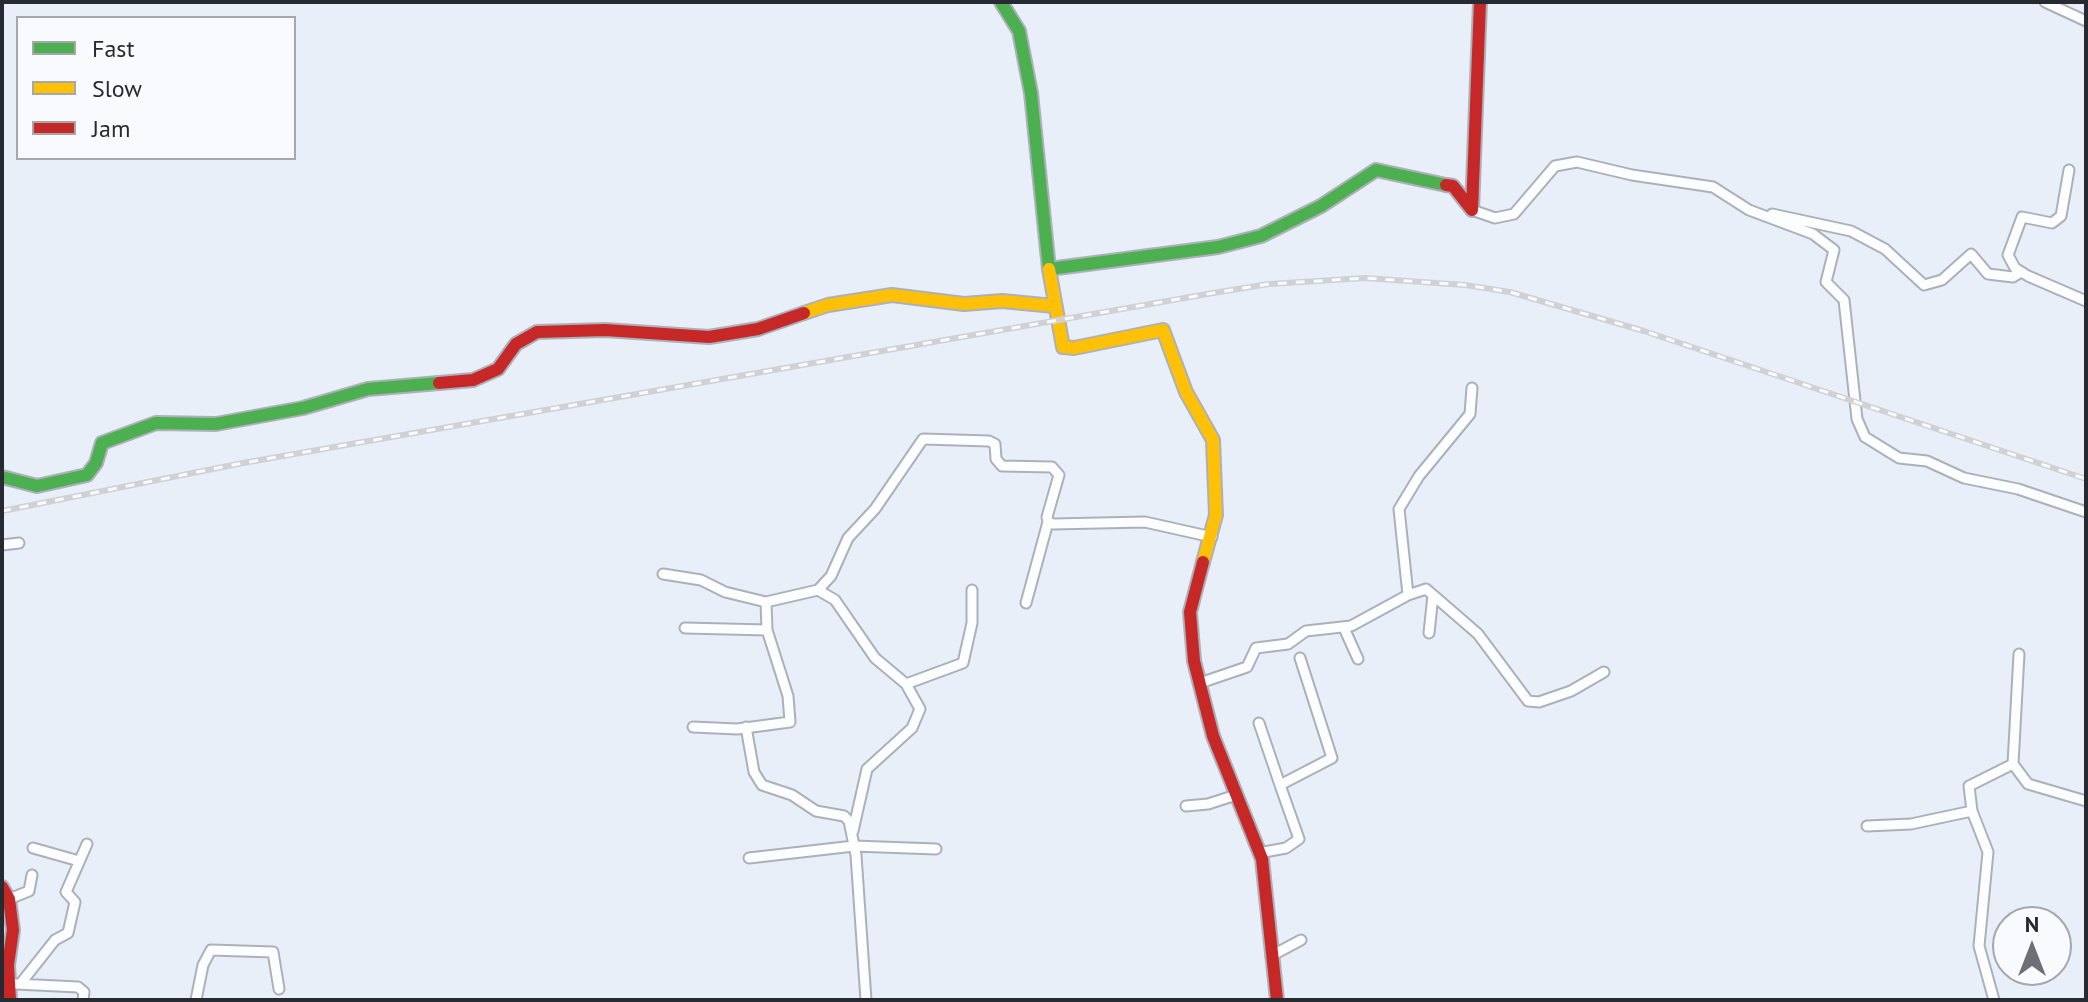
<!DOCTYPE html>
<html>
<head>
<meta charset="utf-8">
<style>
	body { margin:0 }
	#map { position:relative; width:2088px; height:1002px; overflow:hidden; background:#e9eff9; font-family:"PT Sans",sans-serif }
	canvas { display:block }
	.frame { position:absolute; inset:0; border:4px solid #272b31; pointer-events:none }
	.legend { position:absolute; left:16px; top:16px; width:280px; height:144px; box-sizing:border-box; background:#f8fafd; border:2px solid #a4a7ab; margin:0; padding:10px 14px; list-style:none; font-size:24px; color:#272b31 }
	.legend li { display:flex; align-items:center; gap:16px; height:40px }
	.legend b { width:40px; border:2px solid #a4a7ab }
	.north { position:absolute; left:1992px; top:906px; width:80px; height:80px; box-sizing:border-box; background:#f8fafd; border:2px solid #a4a7ab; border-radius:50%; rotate:0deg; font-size:22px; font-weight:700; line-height:32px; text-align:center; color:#272b31 }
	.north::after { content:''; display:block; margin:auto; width:28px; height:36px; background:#6b7077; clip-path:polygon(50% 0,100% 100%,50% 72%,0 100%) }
</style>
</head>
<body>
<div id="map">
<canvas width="2088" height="1002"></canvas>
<div class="frame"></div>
<ul class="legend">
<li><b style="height:10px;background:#4caf50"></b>Fast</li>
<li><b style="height:10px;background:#ffc107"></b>Slow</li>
<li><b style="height:10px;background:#c62828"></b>Jam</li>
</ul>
<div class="north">N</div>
</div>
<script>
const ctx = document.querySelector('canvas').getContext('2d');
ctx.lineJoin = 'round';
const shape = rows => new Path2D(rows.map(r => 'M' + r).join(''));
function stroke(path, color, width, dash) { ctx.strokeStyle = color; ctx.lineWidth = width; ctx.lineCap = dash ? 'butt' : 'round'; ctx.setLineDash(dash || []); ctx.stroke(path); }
const street = shape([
	[2045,2,2086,21],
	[2069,170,2061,216,2052,223,2022,217,2008,255,2015,268,2028,276,2086,301],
	[1472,210,1495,218,1514,214,1555,166,1577,162,1632,175,1713,187,1749,210,1813,234,1834,250,1826,282,1844,300,1857,419,1865,437,1899,458,1927,461,1964,478,2018,489,2086,512],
	[1772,214,1851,231,1885,249,1924,285,1942,280,1971,254,1988,274,2013,277,2021,272],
	[2,545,19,543],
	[663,574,701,580,725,592,766,602,818,590,831,576,848,538,875,509,923,439,989,441,995,444,996,459,1002,466,1052,467,1059,475,1047,517,1048,522,1053,524,1145,522,1212,537],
	[818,590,835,600,875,658,906,684,920,709,912,728,867,769,853,831],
	[1408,595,1399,509,1419,476,1470,414,1472,388],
	[1433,595,1478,634,1528,701,1539,702,1571,691,1604,672],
	[1026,603,1048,522],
	[685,628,767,630],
	[1344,628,1358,659],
	[2019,654,2013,764,2028,784,2086,801],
	[1200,683,1247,667,1256,648,1288,644,1306,631,1351,626,1408,595,1426,589,1433,595,1429,633],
	[906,684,963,663,972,623,972,590],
	[1259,723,1280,785],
	[693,727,737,729,790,722,788,696,767,630,766,602],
	[746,727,754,772,762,785,792,795,816,811,844,816,849,821,856,855,866,1000],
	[1186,806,1208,804,1236,795],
	[1867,826,1911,824,1972,811],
	[33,848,79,861],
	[1259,853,1286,848,1299,839,1280,785,1332,758,1300,658],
	[749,858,854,846,936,849],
	[9,899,29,891,32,875],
	[1271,956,1301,940],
	[21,983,55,940,68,933,75,902,66,892,87,844],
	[16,984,78,987,84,992,83,1000],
	[196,1000,203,965,211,950,273,952,279,989],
	[1994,1000,1979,946,1988,852,1972,811,1969,786,2013,764]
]);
const fast = shape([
	[1001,2,1019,31,1031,93,1049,269,1218,247,1261,236,1321,206,1376,170,1446,185],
	[2,477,37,486,87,475,96,463,102,443,156,423,216,424,303,408,368,389,439,383]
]);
const slow = shape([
	[1049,269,1063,347,1074,348,1163,330,1186,392,1213,440,1216,515,1203,562],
	[804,313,828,305,892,295,964,304,1002,301,1054,306]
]);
const jam = shape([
	[1446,185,1453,186,1472,210,1480,2],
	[439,383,473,380,498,369,516,344,537,332,605,330,709,337,758,329,804,313],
	[1203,562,1190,612,1194,661,1213,736,1262,859,1277,1000],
	[2,887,9,899,13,930,8,965,10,1000]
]);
stroke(street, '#acb1b9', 13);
stroke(fast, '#acb1b9', 16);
stroke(slow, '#acb1b9', 16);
stroke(jam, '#acb1b9', 16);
stroke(street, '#fcfdfe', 9);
stroke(fast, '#4caf50', 12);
stroke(slow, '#ffc107', 12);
stroke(jam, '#c62828', 12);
const rail = shape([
	[2,511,243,463,1213,293,1269,284,1365,278,1465,285,1510,292,1644,331,2086,479]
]);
stroke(rail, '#d0d1d4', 6);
stroke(rail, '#f8fafd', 3, [9]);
</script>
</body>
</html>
